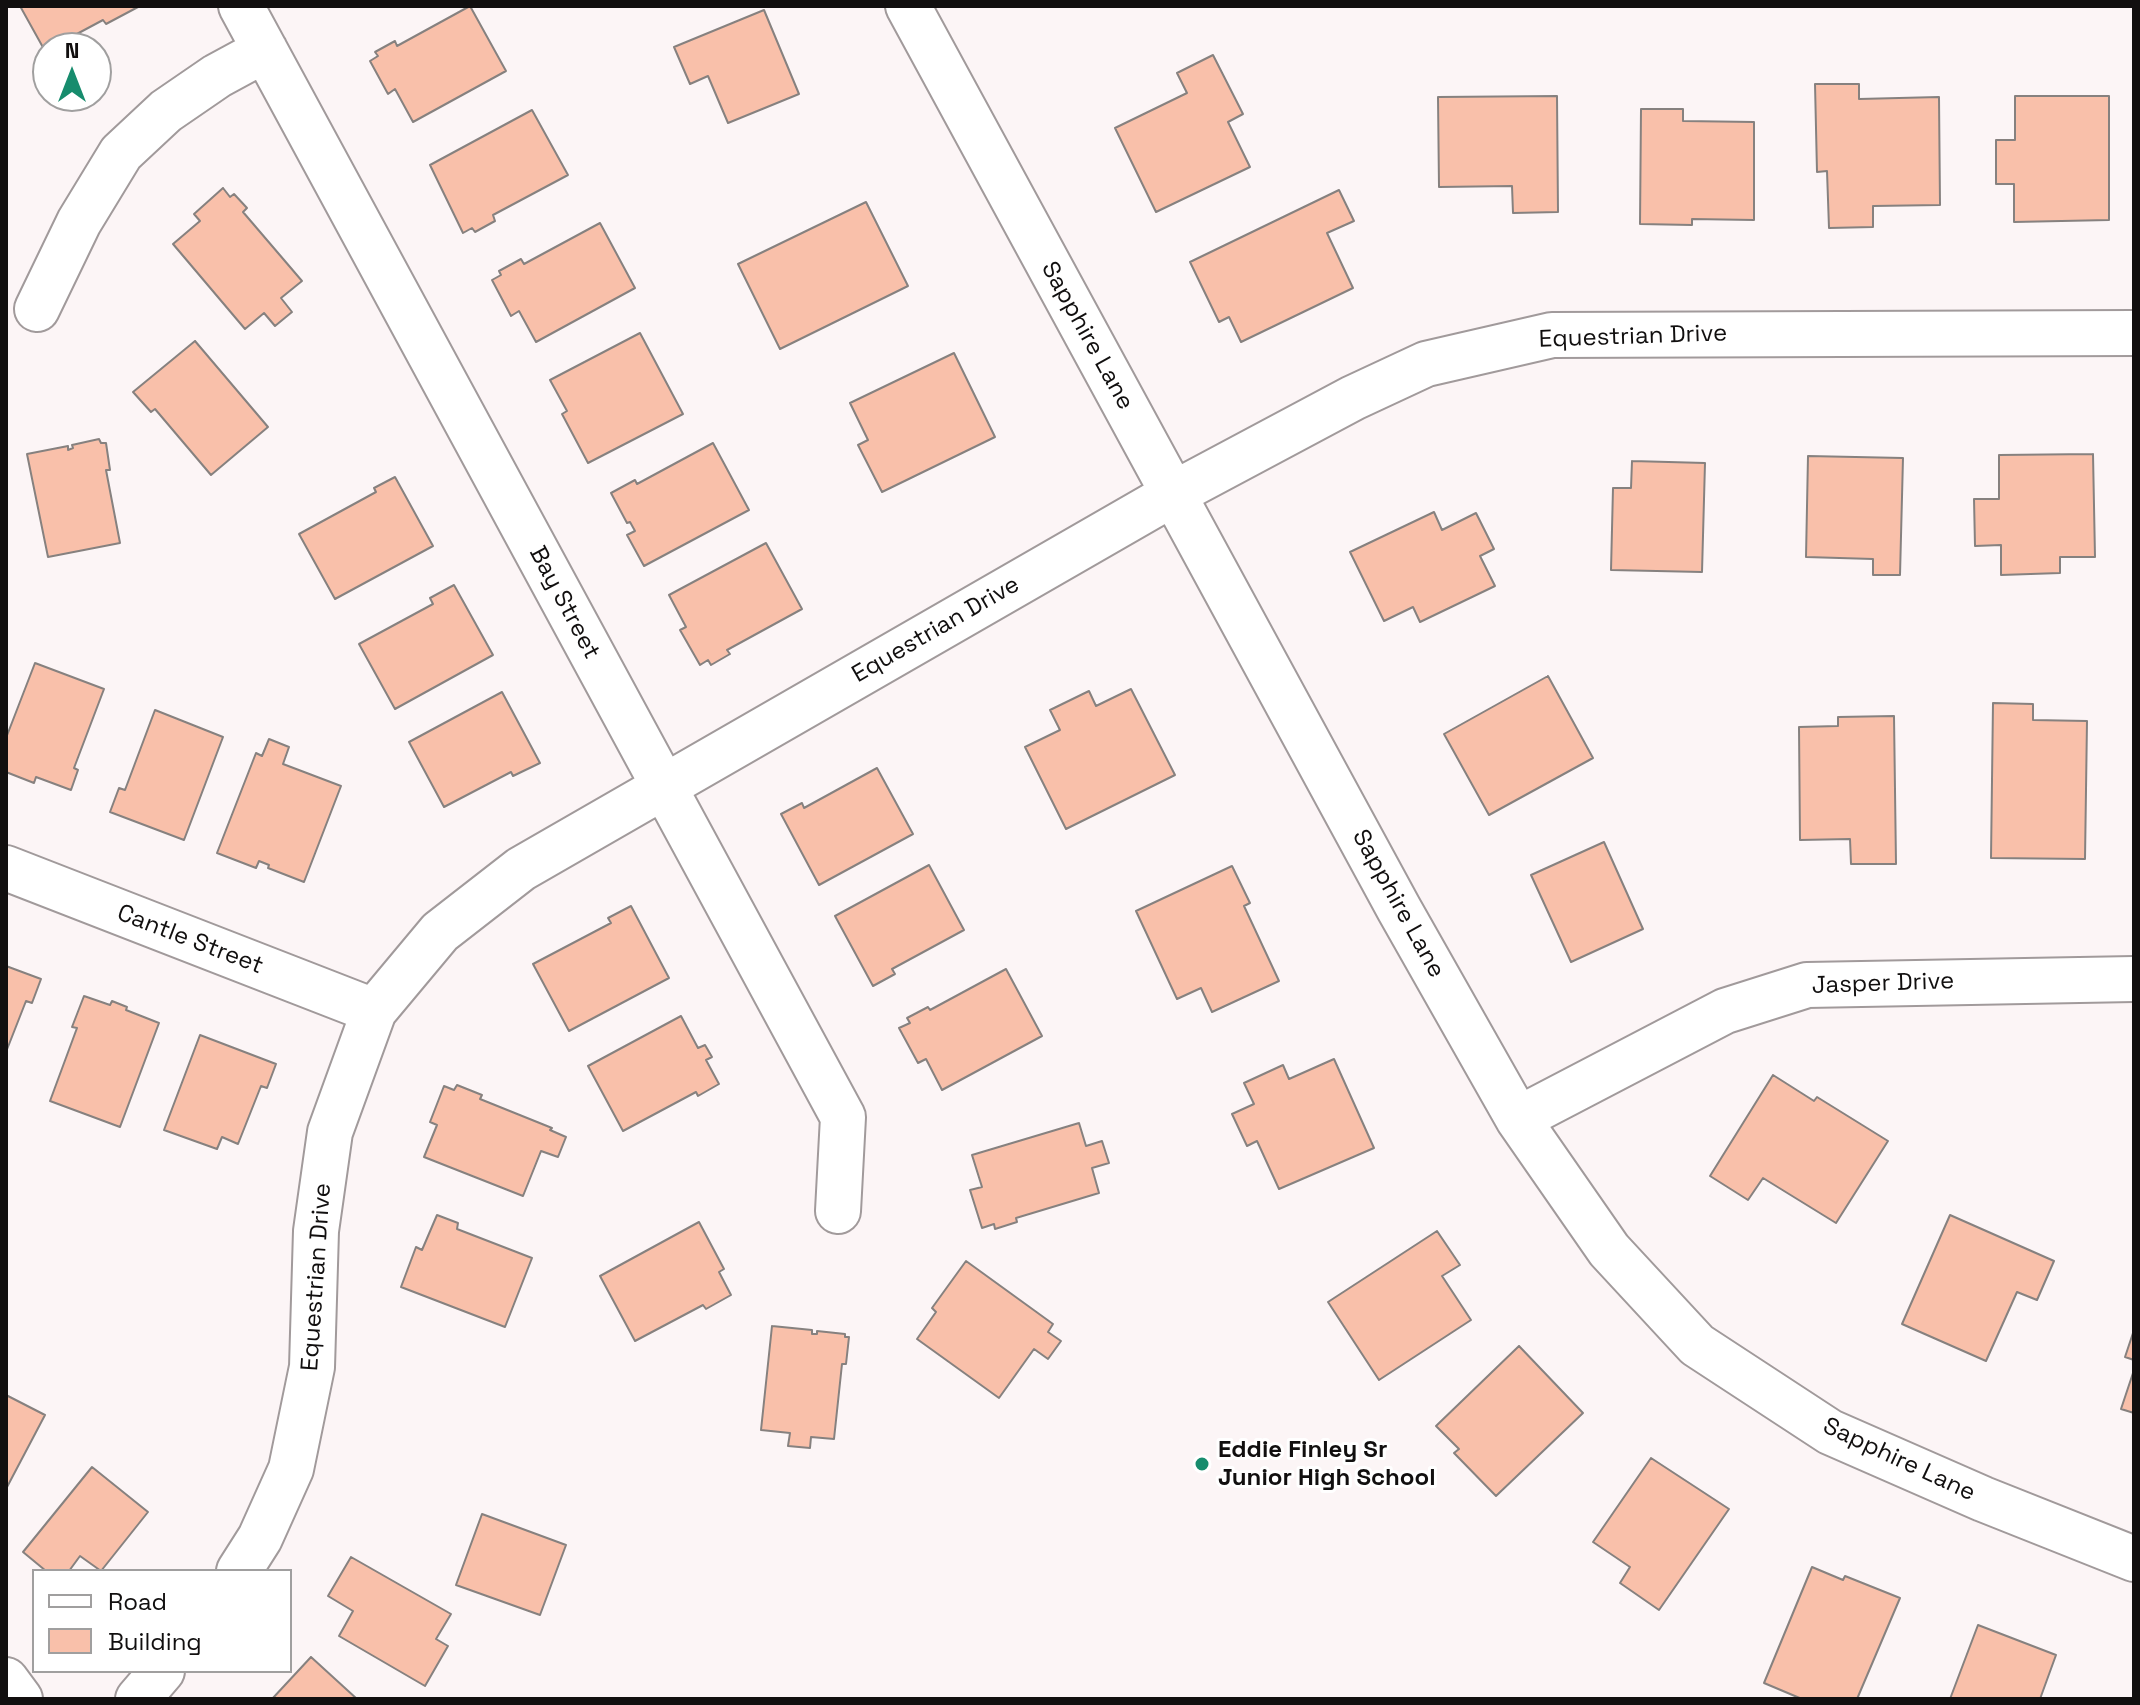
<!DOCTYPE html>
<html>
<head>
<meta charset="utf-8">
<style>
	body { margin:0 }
	#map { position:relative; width:2140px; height:1705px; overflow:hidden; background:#fcf5f6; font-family:"Space Grotesk",sans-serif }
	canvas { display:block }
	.frame { position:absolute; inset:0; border:8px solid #110f0f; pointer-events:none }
	.legend { position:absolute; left:32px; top:1569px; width:260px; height:104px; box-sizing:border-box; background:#fff; border:2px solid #a09f9f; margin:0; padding:10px 14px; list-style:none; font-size:24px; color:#110f0f }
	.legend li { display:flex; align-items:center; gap:16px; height:40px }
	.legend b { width:40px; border:2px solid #a09f9f }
	.north { position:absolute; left:32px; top:32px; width:80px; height:80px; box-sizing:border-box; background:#fff; border:2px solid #a09f9f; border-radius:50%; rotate:0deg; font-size:22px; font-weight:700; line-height:32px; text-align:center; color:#110f0f }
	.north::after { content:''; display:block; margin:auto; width:28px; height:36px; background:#178c6d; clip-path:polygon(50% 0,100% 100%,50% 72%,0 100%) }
</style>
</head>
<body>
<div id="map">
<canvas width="2140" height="1705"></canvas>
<div class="frame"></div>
<ul class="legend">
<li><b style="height:10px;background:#fff"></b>Road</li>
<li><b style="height:22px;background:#f9c0aa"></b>Building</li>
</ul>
<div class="north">N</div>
</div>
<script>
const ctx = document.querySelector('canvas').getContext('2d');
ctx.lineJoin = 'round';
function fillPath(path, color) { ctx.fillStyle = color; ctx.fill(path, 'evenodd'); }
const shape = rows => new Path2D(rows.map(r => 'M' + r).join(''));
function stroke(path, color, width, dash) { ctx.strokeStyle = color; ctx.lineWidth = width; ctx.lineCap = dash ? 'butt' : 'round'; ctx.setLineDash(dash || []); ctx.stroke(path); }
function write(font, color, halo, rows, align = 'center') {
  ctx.font = font + ' "Space Grotesk",sans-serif'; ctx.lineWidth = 6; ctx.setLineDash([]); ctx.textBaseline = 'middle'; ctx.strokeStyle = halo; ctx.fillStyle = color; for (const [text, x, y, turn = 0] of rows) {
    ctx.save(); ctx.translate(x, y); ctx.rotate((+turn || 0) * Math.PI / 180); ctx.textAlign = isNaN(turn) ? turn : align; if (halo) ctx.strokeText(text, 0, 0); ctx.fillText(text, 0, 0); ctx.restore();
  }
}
const building = shape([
	[20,6,138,6,138,7,106,24,103,20,45,51,20,6],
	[470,6,506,71,413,122,395,89,388,94,370,61,378,56,375,52,395,41,397,46,470,6],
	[764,10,799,94,728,123,708,76,690,84,674,47,764,10],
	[1213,55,1243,114,1228,122,1250,167,1156,212,1115,128,1187,93,1177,73,1213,55],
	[1815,84,1859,84,1859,99,1939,97,1940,205,1873,206,1873,227,1829,228,1827,171,1817,172,1815,84],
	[1557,96,1558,212,1513,213,1512,186,1439,187,1438,97,1557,96],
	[2015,96,2109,96,2109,220,2014,222,2014,184,1996,184,1996,140,2015,140,2015,96],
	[1641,109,1683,109,1683,121,1754,122,1754,220,1692,219,1692,225,1640,224,1641,109],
	[532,110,568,175,493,215,495,221,475,232,472,228,463,233,430,165,532,110],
	[223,188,230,197,234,194,247,208,243,212,302,281,281,298,292,312,275,326,264,313,245,329,173,244,200,221,194,214,223,188],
	[1339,190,1354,221,1327,233,1353,288,1241,342,1229,317,1219,322,1190,262,1339,190],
	[866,202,908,286,780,349,738,264,866,202],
	[600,223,635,288,536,342,519,311,511,316,492,280,501,275,499,271,521,259,524,264,600,223],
	[640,333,683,414,588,463,562,414,567,411,550,380,640,333],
	[195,341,268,427,211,475,155,409,151,412,133,392,195,341],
	[954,353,995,437,882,492,858,445,868,440,850,403,954,353],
	[99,439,101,443,106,443,110,470,106,470,120,543,48,557,27,454,68,446,68,450,73,448,72,445,99,439],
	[713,443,749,510,644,566,627,535,635,531,630,522,627,523,611,493,635,480,637,484,713,443],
	[2093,454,2095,557,2060,557,2060,573,2001,575,2001,545,1975,546,1974,499,1999,499,1999,455,2093,454],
	[1808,456,1903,458,1900,575,1873,575,1873,559,1806,557,1808,456],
	[1632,461,1705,463,1702,572,1611,570,1613,488,1631,488,1632,461],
	[395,477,433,546,335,599,299,534,376,492,374,488,395,477],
	[1434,512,1442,530,1476,513,1494,549,1480,556,1495,586,1420,622,1413,607,1384,621,1350,552,1434,512],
	[766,543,802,609,727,650,730,654,711,665,708,660,700,665,680,630,686,627,669,595,766,543],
	[454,585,493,655,395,709,359,644,433,604,430,598,454,585],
	[35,663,104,689,74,768,78,770,71,790,36,777,34,783,6,772,6,738,35,663],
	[1548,676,1593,758,1489,815,1444,734,1548,676],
	[1131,689,1175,775,1066,829,1025,747,1060,730,1050,710,1089,691,1096,706,1131,689],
	[502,692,540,763,513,776,511,772,444,807,409,742,502,692],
	[1993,703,2033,704,2033,720,2087,721,2085,859,1991,858,1993,703],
	[155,710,223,737,184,840,110,812,119,788,125,790,155,710],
	[1894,716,1896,864,1851,864,1850,839,1800,840,1799,727,1838,726,1838,717,1894,716],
	[269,739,289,747,283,764,341,786,304,882,268,868,269,865,259,861,256,868,217,853,256,753,262,756,269,739],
	[877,768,913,834,819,885,781,814,802,803,804,808,877,768],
	[1604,842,1643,929,1571,962,1531,875,1604,842],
	[929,865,964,930,892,969,895,974,873,986,835,916,929,865],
	[1232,866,1250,903,1244,906,1279,981,1212,1012,1201,988,1177,999,1136,911,1232,866],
	[631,906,669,978,569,1031,533,964,611,923,608,918,631,906],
	[6,966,41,979,32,1003,26,1001,6,1052,6,966],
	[1006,969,1042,1036,942,1090,926,1059,918,1063,899,1028,910,1023,907,1018,928,1007,930,1010,1006,969],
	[84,996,110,1005,112,1001,127,1007,126,1010,159,1023,120,1127,50,1101,77,1028,72,1027,84,996],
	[681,1016,698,1048,705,1045,712,1057,706,1060,719,1084,698,1096,696,1092,623,1131,588,1066,681,1016],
	[200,1035,276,1064,267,1088,261,1086,238,1144,222,1137,217,1149,164,1130,200,1035],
	[1334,1059,1374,1148,1279,1189,1257,1141,1247,1146,1232,1114,1254,1104,1244,1083,1283,1065,1289,1079,1334,1059],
	[1773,1075,1814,1101,1817,1097,1888,1141,1836,1223,1763,1178,1748,1200,1710,1176,1773,1075],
	[457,1085,482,1095,480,1099,552,1128,550,1130,566,1137,558,1157,541,1151,523,1196,424,1157,437,1125,430,1122,444,1086,454,1090,457,1085],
	[1079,1123,1086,1146,1102,1141,1109,1163,1092,1168,1099,1193,1016,1218,1017,1222,995,1229,994,1224,982,1228,970,1190,982,1187,972,1155,1079,1123],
	[437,1215,458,1223,457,1229,532,1258,505,1327,401,1287,416,1247,422,1250,437,1215],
	[1950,1215,2054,1261,2037,1300,2017,1292,1986,1361,1902,1324,1950,1215],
	[699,1222,724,1269,719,1272,731,1295,706,1309,703,1305,635,1341,600,1276,699,1222],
	[1437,1231,1460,1265,1442,1276,1471,1320,1379,1380,1328,1302,1437,1231],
	[966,1261,1053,1324,1048,1332,1061,1341,1048,1359,1034,1349,999,1398,917,1339,936,1312,932,1308,966,1261],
	[772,1326,812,1330,812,1334,817,1334,817,1331,845,1334,845,1337,849,1337,846,1364,842,1364,834,1439,811,1437,810,1448,788,1446,790,1433,761,1430,772,1326],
	[2134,1330,2134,1360,2125,1357,2134,1330],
	[1519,1346,1583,1413,1496,1496,1454,1453,1459,1449,1436,1426,1519,1346],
	[2134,1370,2134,1413,2121,1409,2134,1370],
	[6,1395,45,1415,6,1489,6,1395],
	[1651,1458,1729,1509,1659,1610,1620,1583,1630,1567,1593,1542,1651,1458],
	[92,1467,148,1512,101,1571,80,1556,69,1571,46,1571,23,1552,92,1467],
	[482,1514,566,1545,540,1615,456,1585,482,1514],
	[351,1557,451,1614,436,1639,448,1646,425,1686,339,1636,353,1611,328,1596,351,1557],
	[1812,1567,1843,1580,1845,1576,1900,1598,1857,1699,1802,1699,1764,1683,1812,1567],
	[1978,1625,2056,1655,2040,1699,1950,1699,1978,1625],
	[311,1657,357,1699,272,1699,311,1657]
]);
fillPath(building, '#f9c0aa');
stroke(building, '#86817f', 2);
const minor = shape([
	[241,6,843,1117,838,1211],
	[908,6,1399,909,1518,1119,1609,1250,1697,1345,1830,1432,1983,1499,2134,1559],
	[37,309,79,222,121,153,166,111,217,76,265,50],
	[6,868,374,1011],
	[1518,1119,1725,1011,1807,985,2134,979],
	[239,1571,260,1538,291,1469,312,1367,316,1231,330,1132,374,1011,440,932,521,869,1173,494,1353,398,1426,364,1552,335,2134,333],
	[6,1680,20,1699],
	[138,1699,162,1671]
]);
stroke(minor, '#a19a9b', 48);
stroke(minor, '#fff', 44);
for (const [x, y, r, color] of [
	[1202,1464,8,"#178c6d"]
]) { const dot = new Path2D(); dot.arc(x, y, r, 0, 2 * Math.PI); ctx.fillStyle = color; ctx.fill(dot); stroke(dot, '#fff', 3); }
write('24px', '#110f0f', '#fff', [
	["Sapphire Lane",1087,336,61],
	["Equestrian Drive",1633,337,-2],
	["Bay Street",564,603,62],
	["Equestrian Drive",936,630,-30],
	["Sapphire Lane",1398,904,61],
	["Cantle Street",190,940,21],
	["Jasper Drive",1883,984,-2],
	["Equestrian Drive",317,1277,-86],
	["Sapphire Lane",1899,1460,25]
]);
write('bold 24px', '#110f0f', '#fff', [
	["Eddie Finley Sr",1218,1450],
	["Junior High School",1218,1478]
], 'left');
</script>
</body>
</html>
